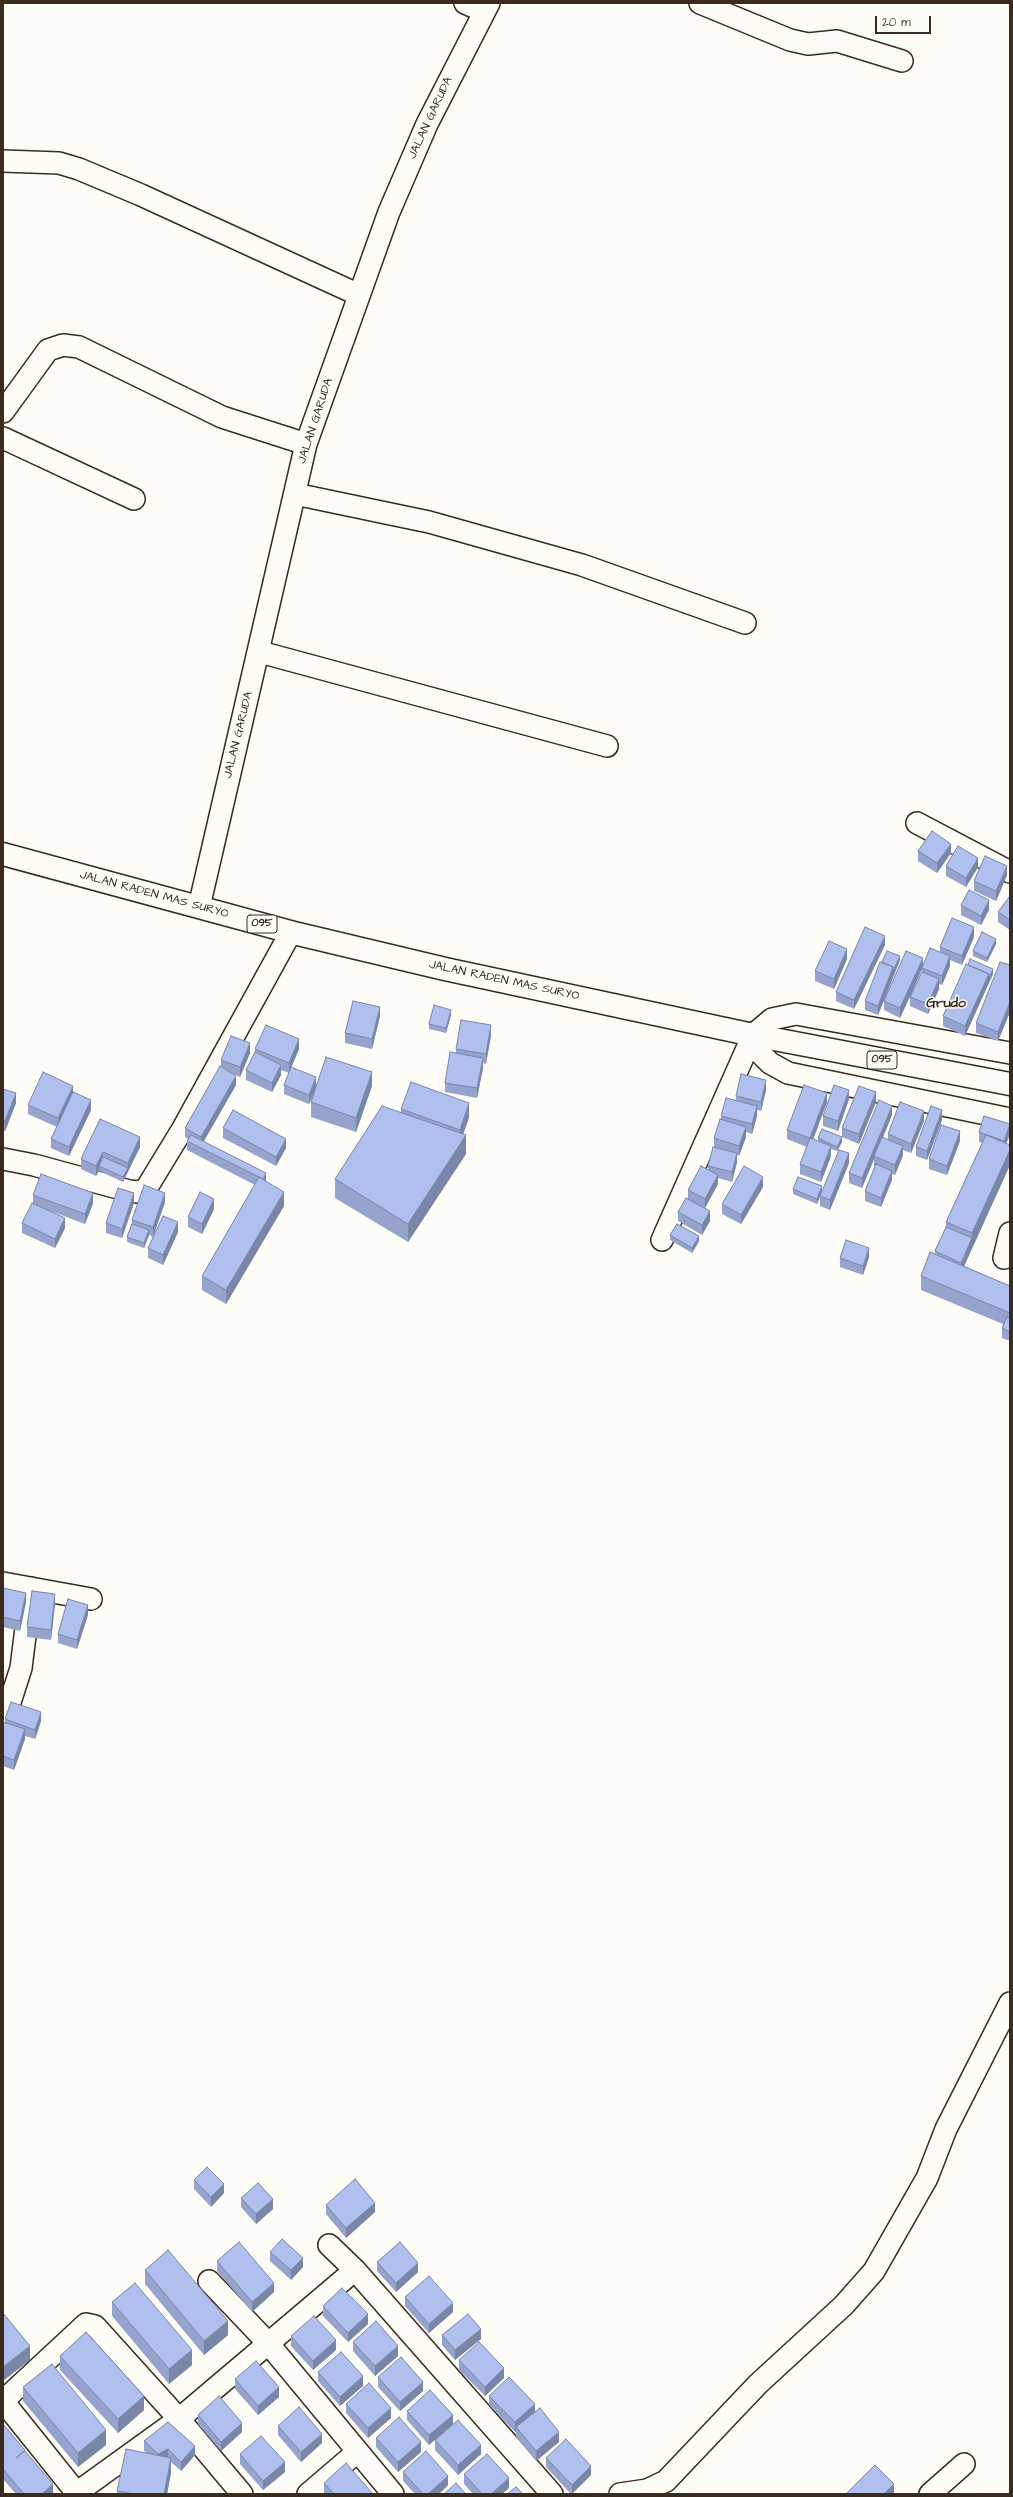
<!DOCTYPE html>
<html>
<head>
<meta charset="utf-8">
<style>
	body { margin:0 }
	#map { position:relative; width:1013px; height:2497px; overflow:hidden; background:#fdfcf7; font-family:"Architects Daughter",sans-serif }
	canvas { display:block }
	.frame { position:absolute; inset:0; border:4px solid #3b2a1e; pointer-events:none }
	.scale { position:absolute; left:875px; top:16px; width:56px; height:18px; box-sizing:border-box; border:2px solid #3b2a1e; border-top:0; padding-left:5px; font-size:12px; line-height:14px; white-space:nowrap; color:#3b2a1e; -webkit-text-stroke:3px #fdfcf7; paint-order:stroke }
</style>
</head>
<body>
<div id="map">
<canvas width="1013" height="2497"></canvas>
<div class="frame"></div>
<div class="scale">20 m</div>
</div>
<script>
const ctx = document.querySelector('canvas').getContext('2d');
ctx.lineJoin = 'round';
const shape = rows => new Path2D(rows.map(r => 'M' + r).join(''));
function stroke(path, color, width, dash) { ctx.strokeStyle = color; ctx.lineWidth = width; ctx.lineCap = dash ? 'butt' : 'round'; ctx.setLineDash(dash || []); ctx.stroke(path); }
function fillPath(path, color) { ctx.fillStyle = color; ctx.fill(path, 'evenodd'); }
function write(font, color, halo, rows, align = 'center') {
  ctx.font = font + ' "Architects Daughter",sans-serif'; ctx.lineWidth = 3; ctx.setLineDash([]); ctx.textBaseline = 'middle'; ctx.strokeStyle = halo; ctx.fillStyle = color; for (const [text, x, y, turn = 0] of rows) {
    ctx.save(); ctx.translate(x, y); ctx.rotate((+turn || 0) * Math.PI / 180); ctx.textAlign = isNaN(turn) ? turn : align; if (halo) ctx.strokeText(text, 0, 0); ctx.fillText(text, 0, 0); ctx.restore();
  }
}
const street = shape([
	[465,3,483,11],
	[700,3,790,40,808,44,837,41,902,61],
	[3,161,59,163,79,169,141,195,359,295],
	[3,412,48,350,63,345,79,347,222,417,306,444],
	[3,438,134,499],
	[295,494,429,522,582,565,745,623],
	[260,652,607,746],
	[917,823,1010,872],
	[199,907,306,444,389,212,427,124,489,3],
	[753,1035,761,1054,770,1063,788,1073,1010,1119],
	[3,1159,34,1165,129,1191,138,1192,146,1189,182,1130,291,932],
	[662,1240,753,1035,772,1019,796,1014,1010,1053],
	[1004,1258,1010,1233],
	[3,1583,91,1599],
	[3,1724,21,1668,31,1588],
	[329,2245,355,2270,552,2494],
	[209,2281,267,2342,393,2494],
	[3,2401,86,2324,95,2326,179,2419,242,2494],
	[3,2401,76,2492],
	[75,2494,179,2419,355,2270],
	[308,2494,357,2452],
	[620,2494,647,2490,666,2481,758,2384,844,2305,874,2271,927,2178,946,2129,1010,2003],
	[930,2494,964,2464]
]);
const primary = shape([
	[3,854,298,934,445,969,753,1035,1010,1084]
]);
stroke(street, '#3b2a1e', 24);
stroke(primary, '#3b2a1e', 25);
stroke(street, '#fdfcf7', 21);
stroke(primary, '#fdfcf7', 22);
fillPath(shape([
	[918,851,951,853,937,873,918,861],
	[946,866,978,867,966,887,946,876],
	[1007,875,996,901,974,891,974,881],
	[1010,896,1010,930,998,922,998,912],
	[961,905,989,910,981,925,961,915],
	[974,937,962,965,950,960,950,966,942,985,939,984,939,989,928,1014,910,1006,910,997,900,1018,884,1010,884,1001,923,966,940,952,940,947],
	[922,969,922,972,911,994],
	[996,944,987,962,973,956,973,951],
	[885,945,854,1009,836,1001,836,992],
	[847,959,834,989,815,981,815,971],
	[900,960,878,1015,865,1010,865,1001,882,962],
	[968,965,993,974,965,1036,943,1026,943,1016],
	[1010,965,1010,1012,998,1041,976,1033,976,1023],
	[451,1015,446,1033,429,1029,429,1024],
	[380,1016,372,1049,345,1043,345,1033],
	[491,1035,486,1064,483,1063,483,1068,477,1098,445,1092,445,1083,456,1053,456,1049],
	[255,1049,299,1049,291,1067,316,1086,372,1086,356,1132,311,1117,311,1102,315,1090,309,1104,284,1094,284,1085,289,1073,281,1070,281,1075,272,1092,246,1080,246,1070,255,1053],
	[250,1053,240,1077,233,1074,236,1085,204,1141,266,1181,284,1206,226,1304,202,1290,202,1276,255,1185,187,1150,187,1141,188,1139,185,1137,185,1128,221,1067,221,1060],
	[3,1089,16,1103,5,1131,3,1130],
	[766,1090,761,1111,757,1110,757,1116,752,1134,746,1132,746,1137,739,1156,737,1155,737,1162,732,1182,718,1178,718,1184,705,1208,710,1221,702,1235,678,1221,678,1212,688,1199,688,1190,708,1170,708,1166,714,1147,714,1138,721,1119,721,1116,736,1101,736,1096],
	[73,1092,91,1110,69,1156,51,1148,51,1139,57,1127,28,1114,28,1105],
	[849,1099,838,1131,823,1126,823,1116],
	[827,1102,813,1139,818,1141,818,1138,842,1142,837,1151,831,1149,831,1156,821,1182,800,1174,800,1164,807,1147,787,1139,787,1130],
	[876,1102,859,1144,842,1137,842,1128],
	[401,1109,469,1117,463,1134,466,1154,408,1242,335,1198,335,1179,401,1112],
	[892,1115,883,1137,888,1140,888,1134,924,1121,911,1153,903,1150,903,1155,895,1175,892,1174,892,1180,881,1207,865,1201,865,1191,875,1167,874,1166,874,1159,862,1188,849,1183,849,1173],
	[984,1116,1007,1144,1010,1165,964,1266,1010,1286,1010,1341,1002,1338,1002,1328,1003,1324,921,1290,921,1276,935,1254,935,1251,946,1227,946,1222,982,1143,979,1142,979,1132],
	[942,1120,927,1160,916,1156,916,1147],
	[223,1128,286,1148,276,1166,223,1138],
	[140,1137,140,1147,123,1182,99,1171,96,1176,81,1169,81,1159],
	[960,1141,947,1175,929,1169,929,1159],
	[849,1163,830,1210,820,1206,820,1196],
	[763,1187,741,1224,722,1214,722,1204],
	[793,1189,822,1191,817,1204,793,1194],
	[33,1195,93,1203,85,1224,48,1210,65,1228,55,1248,22,1233,22,1223,33,1203],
	[165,1202,153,1237,149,1235,144,1248,127,1242,127,1237,132,1224,132,1220],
	[134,1203,122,1238,106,1233,106,1223],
	[214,1209,202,1234,188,1227,188,1217],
	[178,1232,163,1265,148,1258,148,1248],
	[670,1235,699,1241,692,1253,670,1240],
	[869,1257,863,1275,840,1267,840,1258],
	[3,1588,26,1602,20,1631,3,1627],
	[55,1604,51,1640,27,1637,27,1627],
	[88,1615,77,1649,58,1643,58,1634],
	[5,1719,41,1721,35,1739,25,1736,25,1739,14,1770,3,1766,3,1722,5,1722],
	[194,2180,224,2193,211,2207,194,2189],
	[241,2198,273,2209,256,2224,241,2207],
	[326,2205,375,2212,346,2238,326,2214],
	[270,2252,303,2267,291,2280,270,2261],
	[217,2261,274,2292,252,2312,217,2271],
	[377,2262,418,2272,396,2292,377,2271],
	[145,2270,228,2335,204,2355,145,2284],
	[405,2297,453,2312,429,2333,405,2306],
	[112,2302,192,2365,169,2384,112,2316],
	[323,2306,368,2324,348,2342,323,2316],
	[442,2335,481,2339,455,2360,442,2345],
	[291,2336,336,2350,313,2370,291,2346],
	[353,2342,398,2356,375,2376,353,2351],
	[60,2356,144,2410,118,2433,60,2370],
	[459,2360,504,2378,485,2396,459,2370],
	[318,2372,363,2386,340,2406,318,2381],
	[378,2377,423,2391,400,2411,378,2387],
	[235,2379,279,2397,258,2415,235,2389],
	[23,2387,106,2445,78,2467,23,2401],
	[489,2396,535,2412,559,2442,536,2461,516,2437,516,2431,515,2432,489,2405],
	[346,2404,391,2418,368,2438,346,2413],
	[407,2411,453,2424,429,2445,407,2420],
	[198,2415,242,2432,221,2451,198,2424],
	[3,2424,25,2451,53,2484,53,2494,16,2494,3,2479],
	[278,2426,322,2443,301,2462,278,2435],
	[376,2438,421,2452,398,2472,376,2447],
	[435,2440,481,2454,458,2475,435,2450],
	[144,2441,195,2455,181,2471,171,2462,171,2473,167,2494,117,2494,117,2491,147,2453,144,2451],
	[240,2454,285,2472,263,2490,240,2464],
	[546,2458,591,2475,571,2494,546,2467],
	[403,2472,448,2485,439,2494,415,2494,403,2481],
	[464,2474,509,2488,502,2494,473,2494,464,2484],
	[324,2483,373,2494,325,2494,324,2492]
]), '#96a4cd');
fillPath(shape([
	[951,844,951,853,937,873,937,863],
	[978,858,978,867,966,887,966,878],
	[1007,866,1007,875,996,901,996,891],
	[989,900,989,910,981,925,981,916],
	[974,927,974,937,962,965,962,956],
	[885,936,885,945,854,1009,854,1000],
	[996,939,996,944,987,962,987,958],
	[847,949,847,959,834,989,834,979],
	[900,956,900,960,878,1015,878,1006,893,967],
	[950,956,950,966,942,985,942,976],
	[923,958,923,968,922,968,922,969,900,1018,900,1008],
	[993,969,993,974,965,1036,965,1026,989,974],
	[939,979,939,989,928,1014,928,1004],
	[1010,1002,1010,1012,998,1041,998,1032],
	[380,1007,380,1016,372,1049,372,1039],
	[451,1010,451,1015,446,1033,446,1028],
	[491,1025,491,1035,486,1064,486,1054],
	[299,1039,299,1049,289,1073,289,1063],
	[250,1043,250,1053,240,1077,240,1067],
	[483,1058,483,1068,477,1098,477,1088],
	[281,1065,281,1075,272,1092,272,1083],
	[372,1072,372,1086,356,1132,356,1118],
	[236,1076,236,1085,201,1146,201,1137],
	[316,1077,316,1087,309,1104,309,1095],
	[766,1080,766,1090,761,1111,761,1102],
	[73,1086,73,1095,58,1128,58,1118],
	[849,1090,849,1099,838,1131,838,1121],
	[876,1092,876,1102,859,1144,859,1134],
	[16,1093,16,1103,5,1131,5,1121],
	[827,1093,827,1102,810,1148,810,1138],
	[91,1100,91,1110,69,1156,69,1147],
	[469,1103,469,1117,460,1144,466,1135,466,1154,408,1242,408,1224,460,1144,460,1130],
	[757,1106,757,1116,752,1134,752,1124],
	[892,1106,892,1115,875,1157,874,1156,874,1159,862,1188,862,1178],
	[942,1110,942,1120,927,1160,927,1151],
	[924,1111,924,1121,911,1153,911,1144],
	[1010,1124,1010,1134,1004,1150,1004,1141],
	[746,1127,746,1137,739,1156,739,1146],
	[960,1131,960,1141,947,1175,947,1166],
	[140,1137,140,1147,123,1182,123,1177,128,1168,128,1163],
	[842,1137,842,1142,837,1151,837,1147],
	[286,1139,286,1148,276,1166,276,1157],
	[831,1146,831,1156,821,1182,821,1172],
	[903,1146,903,1155,895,1175,895,1165],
	[1010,1150,1010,1165,961,1273,961,1263,972,1238,972,1233],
	[103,1152,103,1162,99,1166,99,1171,96,1176,96,1166],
	[737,1153,737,1162,732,1182,732,1172],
	[849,1153,849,1163,830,1210,830,1200],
	[892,1171,892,1180,881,1207,881,1198],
	[266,1173,266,1182,263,1189,263,1179],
	[718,1175,718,1184,705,1208,705,1199],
	[763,1177,763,1187,741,1224,741,1215],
	[822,1186,822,1191,817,1204,817,1199],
	[284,1192,284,1206,226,1304,226,1290],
	[93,1193,93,1203,85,1224,85,1214],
	[134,1193,134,1203,122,1238,122,1229],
	[165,1193,165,1202,153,1237,153,1227],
	[214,1199,214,1209,202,1234,202,1224],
	[710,1211,710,1221,702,1235,702,1225],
	[65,1218,65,1228,55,1248,55,1239],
	[178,1222,178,1232,163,1265,163,1255],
	[149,1230,149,1235,144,1248,144,1243],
	[699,1236,699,1241,692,1253,692,1248],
	[869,1248,869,1257,863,1275,863,1266],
	[26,1593,26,1602,20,1631,20,1621],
	[55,1594,55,1604,51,1640,51,1630],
	[88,1605,88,1615,77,1649,77,1640],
	[41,1712,41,1721,35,1739,35,1730],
	[25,1729,25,1739,14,1770,14,1760],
	[224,2184,224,2193,211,2207,211,2197],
	[273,2199,273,2209,256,2224,256,2214],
	[375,2203,375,2212,346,2238,346,2228],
	[303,2258,303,2267,291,2280,291,2270],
	[418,2263,418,2272,396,2292,396,2283],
	[274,2283,274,2292,252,2312,252,2302],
	[453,2303,453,2312,429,2333,429,2324],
	[368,2314,368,2324,348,2342,348,2333],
	[228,2321,228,2335,204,2355,204,2341],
	[481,2329,481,2339,455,2360,455,2350],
	[336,2340,336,2350,313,2370,313,2361],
	[30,2346,30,2360,3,2381,3,2367],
	[398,2346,398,2356,375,2376,375,2366],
	[192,2350,192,2365,169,2384,169,2369],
	[504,2368,504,2378,485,2396,485,2387],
	[363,2376,363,2386,340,2406,340,2397],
	[423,2382,423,2391,400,2411,400,2402],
	[279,2387,279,2397,258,2415,258,2406],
	[144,2396,144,2410,118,2433,118,2419],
	[535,2404,535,2413,516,2427,516,2431,515,2432,515,2422],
	[391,2408,391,2418,368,2438,368,2428],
	[453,2415,453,2424,429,2445,429,2435],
	[242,2423,242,2432,221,2451,221,2442],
	[106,2430,106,2445,78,2467,78,2453],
	[559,2432,559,2442,536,2461,536,2451],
	[322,2434,322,2443,301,2462,301,2452],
	[421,2442,421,2452,398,2472,398,2462],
	[481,2445,481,2454,458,2475,458,2465],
	[195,2446,195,2455,181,2471,181,2462],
	[168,2449,168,2459,158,2464,158,2454],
	[171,2458,171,2473,167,2494,164,2494],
	[285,2462,285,2472,263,2490,263,2481],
	[591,2466,591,2475,572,2494,572,2485],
	[448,2476,448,2485,439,2494,428,2494],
	[509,2478,509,2488,502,2494,491,2494],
	[53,2484,53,2494,42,2494],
	[894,2484,894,2493,893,2494,884,2494]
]), '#7a86a7');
const building = shape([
	[932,831,951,844,937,863,918,851,932,831],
	[958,846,978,858,966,878,946,866,958,846],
	[985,856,1007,866,996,891,974,881,985,856],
	[969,890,989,900,981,916,961,905,969,890],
	[1010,896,1010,920,998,912,1010,896],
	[952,918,974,927,962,956,940,947,952,918],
	[865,927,885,936,854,1000,836,992,865,927],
	[982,932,996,939,987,958,973,951,982,932],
	[829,941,847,949,834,979,815,971,829,941],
	[930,948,950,956,942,976,922,968,930,948],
	[887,951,900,956,893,971,893,967,882,962,887,951],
	[906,951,923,958,900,1008,884,1001,906,951],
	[970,959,993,969,989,979,989,974,968,965,970,959],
	[880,962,893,967,878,1006,865,1001,880,962],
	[1000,962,1010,965,1010,1002,998,1032,976,1023,1000,962],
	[966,964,989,974,965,1026,943,1016,966,964],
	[922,972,939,979,928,1004,910,997,922,972],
	[353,1001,380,1007,372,1039,345,1033,353,1001],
	[434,1005,451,1010,446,1028,429,1024,434,1005],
	[461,1020,491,1025,486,1054,456,1049,461,1020],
	[266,1025,299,1039,289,1063,255,1049,266,1025],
	[231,1036,250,1043,240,1067,221,1060,231,1036],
	[255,1052,281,1065,272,1083,246,1070,255,1052],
	[450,1052,483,1058,477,1088,445,1083,450,1052],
	[326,1057,372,1072,356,1118,311,1102,326,1057],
	[220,1066,236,1076,201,1137,185,1128,220,1066],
	[291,1067,316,1077,309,1095,284,1085,291,1067],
	[43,1072,73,1086,58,1118,28,1105,43,1072],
	[741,1074,766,1080,761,1102,736,1096,741,1074],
	[411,1082,469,1103,460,1130,401,1109,411,1082],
	[804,1085,827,1093,810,1138,787,1130,804,1085],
	[834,1085,849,1090,838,1121,823,1116,834,1085],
	[859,1086,876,1092,859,1134,842,1128,859,1086],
	[3,1089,16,1093,5,1121,3,1120,3,1089],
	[73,1092,91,1100,69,1147,51,1139,73,1092],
	[726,1098,757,1106,752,1124,721,1116,726,1098],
	[879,1100,892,1106,862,1178,849,1173,879,1100],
	[900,1102,924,1111,911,1144,888,1134,900,1102],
	[382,1106,466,1135,408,1224,335,1179,382,1106],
	[931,1106,942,1110,927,1151,916,1147,931,1106],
	[233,1110,286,1139,276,1157,223,1128,233,1110],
	[984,1116,1010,1124,1004,1141,979,1132,984,1116],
	[100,1119,140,1137,128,1163,103,1152,96,1166,81,1159,100,1119],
	[720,1119,746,1127,739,1146,714,1138,720,1119],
	[941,1125,960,1131,947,1166,929,1159,941,1125],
	[822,1129,842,1137,837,1147,818,1138,822,1129],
	[191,1135,266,1173,263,1179,187,1141,191,1135],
	[986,1135,1010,1145,1010,1150,972,1233,946,1222,986,1135],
	[882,1137,903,1146,895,1165,874,1156,882,1137],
	[810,1138,831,1146,821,1172,800,1164,810,1138],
	[713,1147,737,1153,732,1172,708,1166,713,1147],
	[839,1150,849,1153,830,1200,820,1196,839,1150],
	[103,1157,128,1168,123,1177,99,1166,103,1157],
	[876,1164,892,1171,881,1198,865,1191,876,1164],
	[701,1166,718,1175,705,1199,688,1190,701,1166],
	[744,1166,763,1177,741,1215,722,1204,744,1166],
	[41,1174,93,1193,85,1214,33,1195,41,1174],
	[259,1177,284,1192,226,1290,202,1276,259,1177],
	[798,1177,822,1186,817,1199,793,1189,798,1177],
	[144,1185,165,1193,153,1227,132,1220,144,1185],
	[118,1188,134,1193,122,1229,106,1223,118,1188],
	[200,1192,214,1199,202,1224,188,1217,200,1192],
	[686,1198,710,1211,702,1225,678,1212,686,1198],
	[32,1203,65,1218,55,1239,22,1223,32,1203],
	[163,1216,178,1222,163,1255,148,1248,163,1216],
	[132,1224,149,1230,144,1243,127,1237,132,1224],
	[677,1224,699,1236,692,1248,670,1235,677,1224],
	[946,1227,972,1238,961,1263,935,1251,946,1227],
	[846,1240,869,1248,863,1266,840,1258,846,1240],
	[930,1252,1010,1286,1010,1313,921,1276,930,1252],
	[1007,1317,1010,1318,1010,1332,1002,1328,1007,1317],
	[3,1588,26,1593,20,1621,3,1617,3,1588],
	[32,1591,55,1594,51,1630,27,1627,32,1591],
	[68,1599,88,1605,77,1640,58,1634,68,1599],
	[11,1702,41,1712,35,1730,5,1719,11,1702],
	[3,1722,25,1729,14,1760,3,1756,3,1722],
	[207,2167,224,2184,211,2197,194,2180,207,2167],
	[355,2179,375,2203,346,2228,326,2205,355,2179],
	[258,2183,273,2199,256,2214,241,2198,258,2183],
	[282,2239,303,2258,291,2270,270,2252,282,2239],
	[239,2242,274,2283,252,2302,217,2261,239,2242],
	[400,2242,418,2263,396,2283,377,2262,400,2242],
	[168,2250,228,2321,204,2341,145,2270,168,2250],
	[429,2276,453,2303,429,2324,405,2297,429,2276],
	[135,2283,192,2350,169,2369,112,2302,135,2283],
	[342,2288,368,2314,348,2333,323,2306,342,2288],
	[3,2313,30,2346,3,2367,3,2313],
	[468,2314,481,2329,455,2350,442,2335,468,2314],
	[314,2316,336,2340,313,2361,291,2336,314,2316],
	[376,2321,398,2346,375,2366,353,2342,376,2321],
	[86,2332,144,2396,118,2419,60,2356,86,2332],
	[479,2342,504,2368,485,2387,459,2360,479,2342],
	[341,2352,363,2376,340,2397,318,2372,341,2352],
	[401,2357,423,2382,400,2402,378,2377,401,2357],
	[256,2361,279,2387,258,2406,235,2379,256,2361],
	[52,2364,106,2430,78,2453,23,2387,52,2364],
	[509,2377,535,2404,515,2422,489,2396,509,2377],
	[369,2383,391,2408,368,2428,346,2404,369,2383],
	[430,2390,453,2415,429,2435,407,2411,430,2390],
	[219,2396,242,2423,221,2442,198,2415,219,2396],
	[299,2407,322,2434,301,2452,278,2426,299,2407],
	[540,2408,559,2432,536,2451,516,2427,540,2408],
	[399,2417,421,2442,398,2462,376,2438,399,2417],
	[458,2420,481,2445,458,2465,435,2440,458,2420],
	[168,2422,195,2446,181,2462,168,2449,158,2454,144,2441,168,2422],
	[3,2424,25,2450,16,2458,25,2451,53,2484,42,2494,24,2494,3,2469,3,2424],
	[261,2436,285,2462,263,2481,240,2454,261,2436],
	[566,2439,591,2466,572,2485,546,2458,566,2439],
	[126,2449,171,2458,164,2494,134,2494,117,2491,126,2449],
	[426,2451,448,2476,428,2494,423,2494,403,2472,426,2451],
	[487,2454,509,2478,491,2494,482,2494,464,2474,487,2454],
	[346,2463,373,2494,334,2494,324,2483,346,2463],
	[875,2465,894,2484,884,2494,846,2494,875,2465],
	[456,2483,466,2494,444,2494,456,2483],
	[516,2487,523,2494,507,2494,516,2487]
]);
fillPath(building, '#afbfee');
stroke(building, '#7a86a7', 1);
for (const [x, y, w] of [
	[262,924,30],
	[882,1060,30]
]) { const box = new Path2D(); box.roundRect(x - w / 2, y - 9, w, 18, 3); ctx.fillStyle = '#fdfcf7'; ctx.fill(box); stroke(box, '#3b2a1e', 1); }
write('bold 11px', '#3b2a1e', null, [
	["095",262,924],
	["095",882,1060]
]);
write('12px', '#3b2a1e', '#fdfcf7', [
	["JALAN GARUDA",431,118,-65],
	["JALAN GARUDA",316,421,-72],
	["JALAN GARUDA",239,735,-76],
	["JALAN RADEN MAS SURYO",154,895,15],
	["JALAN RADEN MAS SURYO",504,981,12]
]);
write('bold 14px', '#3b2a1e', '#fdfcf7', [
	["Grudo",946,1004]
]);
</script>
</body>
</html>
